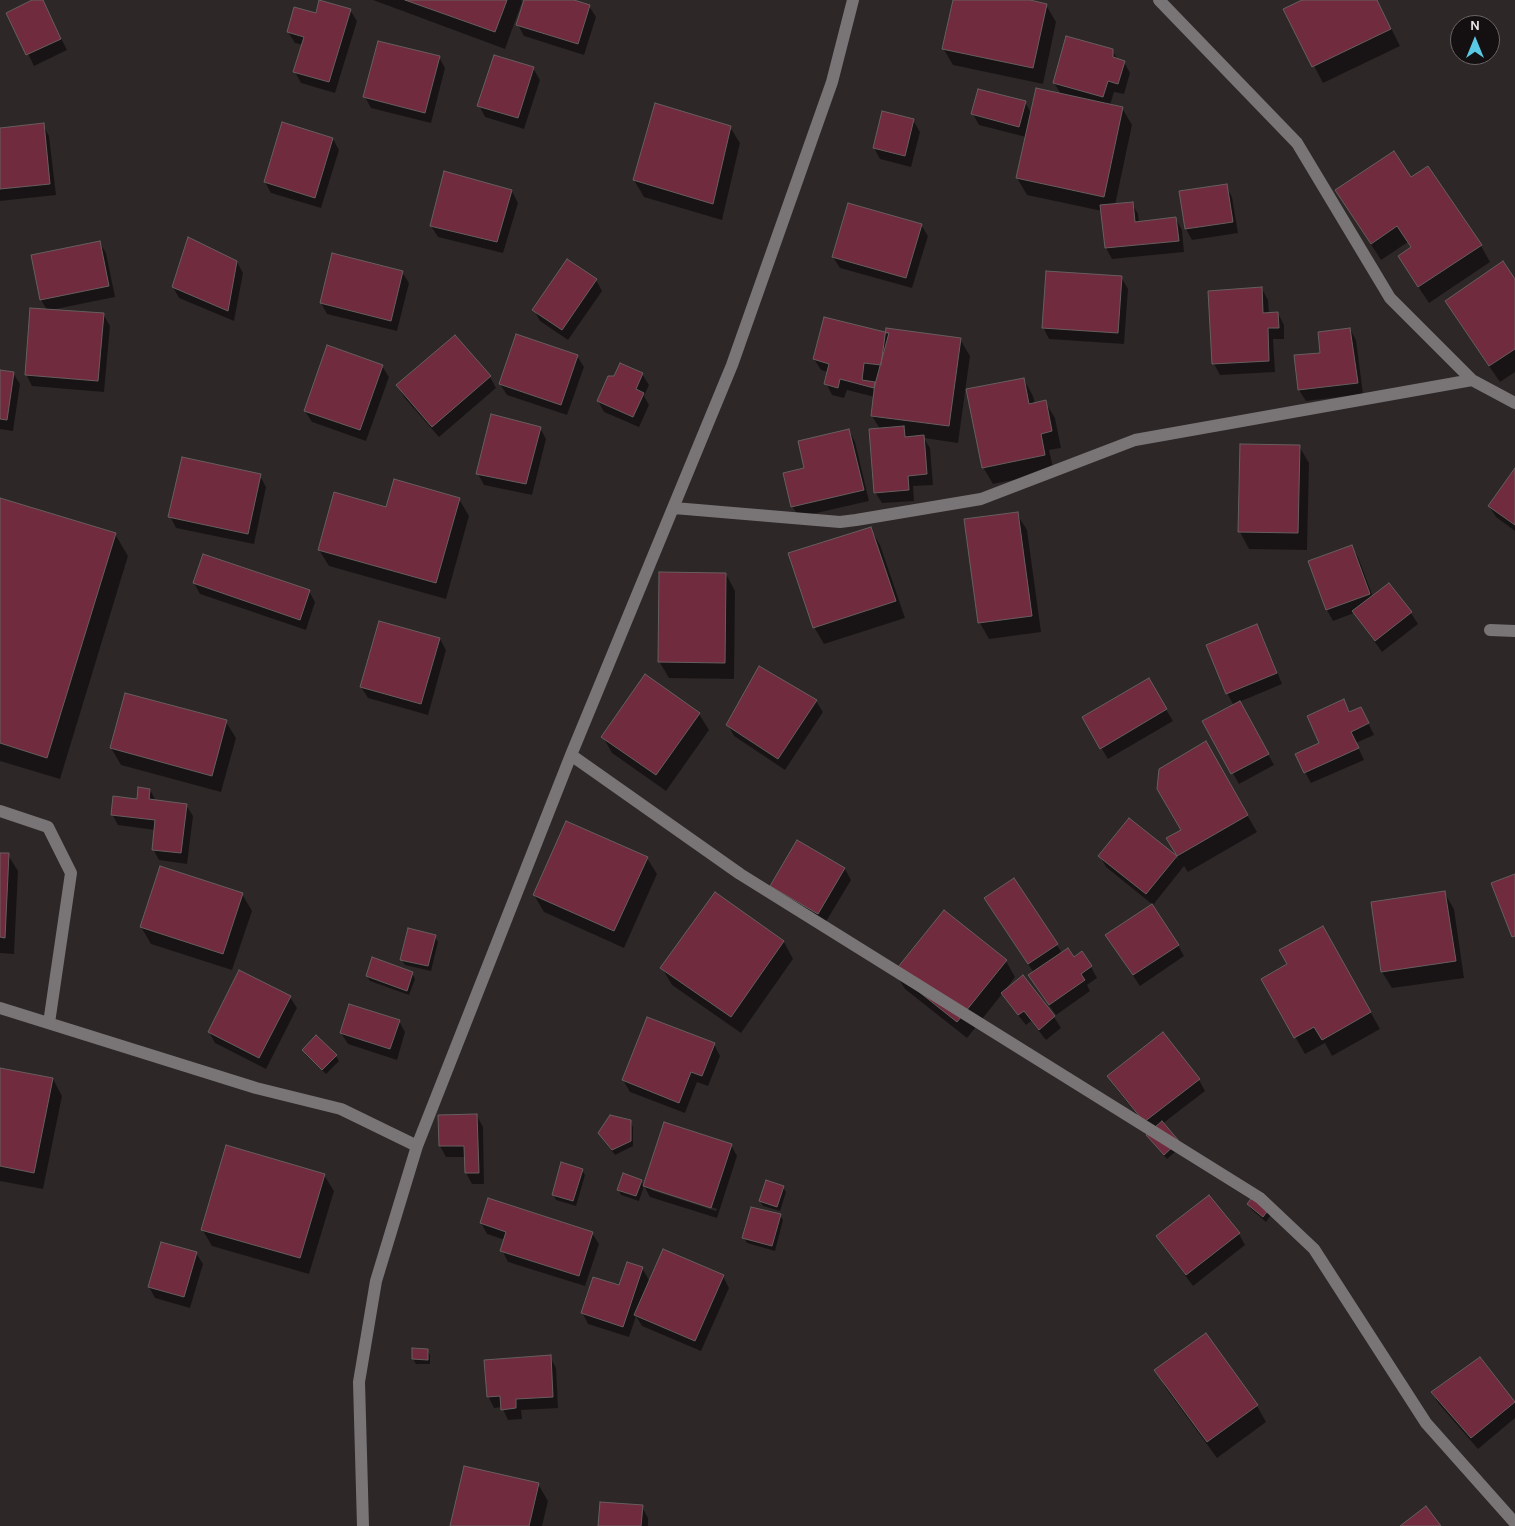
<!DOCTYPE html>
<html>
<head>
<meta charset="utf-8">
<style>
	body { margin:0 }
	#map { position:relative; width:1515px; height:1526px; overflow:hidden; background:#2e2728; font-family:Karla,sans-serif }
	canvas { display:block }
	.north { position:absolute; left:1450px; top:15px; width:50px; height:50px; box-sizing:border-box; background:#141011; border:1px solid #696565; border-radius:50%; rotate:0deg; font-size:14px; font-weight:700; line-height:20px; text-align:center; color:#e9e4e4 }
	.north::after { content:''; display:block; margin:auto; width:18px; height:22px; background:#58c8e4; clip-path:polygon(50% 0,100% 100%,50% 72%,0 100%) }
</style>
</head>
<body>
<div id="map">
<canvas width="1515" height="1526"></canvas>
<div class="north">N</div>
</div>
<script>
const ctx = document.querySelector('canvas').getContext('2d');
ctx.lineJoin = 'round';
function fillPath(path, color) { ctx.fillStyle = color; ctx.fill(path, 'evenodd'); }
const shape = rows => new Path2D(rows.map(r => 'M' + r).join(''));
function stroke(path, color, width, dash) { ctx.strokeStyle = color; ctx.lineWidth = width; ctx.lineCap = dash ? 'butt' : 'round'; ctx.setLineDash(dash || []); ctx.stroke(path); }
fillPath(shape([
	[35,0,42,0,67,50,34,66,8,13],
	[373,0,521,0,522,2,505,49],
	[525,0,570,0,589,6,596,17,584,55,524,36,518,25],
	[954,0,1024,0,1046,5,1056,22,1043,84,953,65,943,48],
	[1303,0,1377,0,1400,46,1323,83,1285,10],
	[350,10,357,21,335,93,301,83,295,72,303,45,295,43,288,32,316,15],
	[1112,50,1118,60,1124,62,1130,73,1124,94,1114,92,1110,105,1122,108,1132,125,1115,205,1132,203,1138,214,1139,223,1176,219,1182,230,1184,252,1112,259,1106,248,1102,211,1027,195,1017,178,1026,137,979,125,973,114,1025,102,1031,113,1061,94,1054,83],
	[439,57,445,68,431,123,371,108,365,97],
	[533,68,540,80,524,129,485,117,479,105],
	[913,120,920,132,911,167,880,159,874,148],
	[43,125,49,136,56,195,0,201,0,129],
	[730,127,740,143,722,220,644,197,634,180],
	[333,139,339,150,321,208,271,193,265,182],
	[1411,179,1481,246,1490,262,1429,303,1409,273,1412,248,1408,242,1381,260,1336,190],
	[1226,186,1232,197,1238,233,1192,240,1186,229],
	[512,191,518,203,503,253,438,237,431,226],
	[921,225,928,236,912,288,840,268,833,257],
	[99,242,106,253,115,297,51,310,103,314,110,326,104,392,32,386,26,374,47,310,41,300],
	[237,262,243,273,234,321,179,298,173,287],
	[402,272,409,283,397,331,327,314,321,303],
	[1121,277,1128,289,1124,344,1049,339,1043,327],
	[596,280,602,291,568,340,540,321,534,310],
	[1515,281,1515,372,1500,382,1456,318],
	[1262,289,1268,300,1269,314,1278,313,1284,325,1284,339,1273,339,1275,372,1220,375,1214,364],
	[1350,329,1356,340,1363,394,1306,401,1299,390,1295,357,1322,354],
	[886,334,960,339,970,356,958,443,924,438,930,448,933,485,913,486,914,501,882,503,875,492,880,429,872,416,875,397,847,390,844,398,832,395,826,383,828,372,821,370,814,359],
	[455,337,490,377,496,388,439,437,404,397,398,386],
	[577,356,584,367,567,415,507,395,500,384],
	[382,366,389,377,366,441,312,422,305,411],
	[0,371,13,373,20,384,13,431,0,429],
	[642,374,649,385,644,396,649,405,639,427,604,412,598,401],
	[1024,380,1033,396,1035,404,1045,402,1055,418,1061,448,1049,450,1054,472,993,484,983,467],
	[540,428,546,439,532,495,484,485,478,474],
	[849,430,855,442,869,501,799,517,792,506,806,469],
	[1299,446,1309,463,1307,550,1249,549,1240,532],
	[1515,470,1515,531,1496,517,1489,506],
	[260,476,266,487,254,544,176,528,170,516],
	[0,499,115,534,128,556,60,779,0,761],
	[459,499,469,516,446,599,329,566,319,550,387,508],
	[1017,514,1027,530,1041,632,989,639,980,623],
	[870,528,880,545,905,618,824,644,814,627],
	[1351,546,1358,557,1373,597,1389,584,1411,613,1418,624,1382,652,1354,613,1333,621,1327,610,1309,562],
	[726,574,735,591,734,679,669,678,659,661],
	[194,583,309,591,315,602,306,630,200,594],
	[1257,626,1263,637,1282,684,1239,702,1274,765,1239,784,1204,722,1234,706,1227,693],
	[440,639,446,650,428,715,368,698,361,687],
	[1148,680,1173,721,1108,759,1083,718],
	[816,701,823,712,785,770,734,736,728,725],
	[1343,701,1350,713,1361,708,1374,735,1356,743,1364,760,1311,783,1305,772],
	[699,714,709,730,666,791,612,753,603,737],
	[226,722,236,738,221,792,121,765,111,748],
	[1205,743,1257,832,1188,872,1184,866,1153,905,1106,867,1100,856,1129,820,1179,860,1167,839,1183,830],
	[150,790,156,801,186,805,193,816,187,864,159,860,153,849,155,830,118,825,112,814,138,801],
	[798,841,845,869,851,880,824,925,777,897],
	[0,854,8,855,18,871,14,954,0,953],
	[647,858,657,874,624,948,544,912,534,895],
	[1014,880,1062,953,1091,967,1097,978,1087,985,1090,991,1056,1015,1036,987,1034,973,992,909],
	[1444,892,1454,909,1464,978,1392,988,1382,972],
	[715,893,784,942,793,959,741,1033,672,985,662,968],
	[242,894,252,911,232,970,151,944,141,927],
	[1323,928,1380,1029,1332,1056,1325,1043,1305,1054,1262,979,1289,964],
	[435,936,438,942,431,971,405,965,402,960],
	[1178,945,1184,956,1140,986,1113,946],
	[1006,961,1015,977,1006,989,1023,977,1054,1017,1061,1028,1046,1040,1031,1021,1026,1025,1009,1004,1002,994,967,1038,905,989,895,973],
	[412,973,415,979,409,995,370,981,367,976],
	[290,997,297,1008,266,1069,215,1043,209,1032],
	[399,1021,405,1032,397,1060,348,1044,341,1033],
	[714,1044,720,1056,708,1086,697,1082,685,1113,630,1092,623,1080],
	[303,1050,336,1056,339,1061,326,1074,306,1055],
	[0,1069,53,1079,62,1096,43,1189,0,1181],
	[1109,1076,1199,1080,1205,1091,1162,1124,1181,1147,1167,1159,1151,1141,1141,1120,1115,1087],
	[439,1116,477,1116,483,1127,484,1184,472,1184,466,1173,466,1157,446,1157,440,1146],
	[630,1121,633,1127,633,1146,615,1155,602,1138],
	[731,1145,737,1156,717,1218,650,1197,644,1186,639,1201,621,1195,618,1189,641,1181,644,1186],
	[651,1187,717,1209,716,1211,651,1190],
	[582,1170,585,1175,576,1206,556,1200,553,1194],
	[324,1175,334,1191,309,1274,212,1246,202,1229],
	[783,1187,786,1192,780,1211,763,1206,760,1201],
	[1209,1196,1239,1234,1245,1245,1193,1286,1164,1247,1157,1236],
	[1254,1198,1271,1215,1266,1222,1251,1209,1248,1204],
	[780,1215,783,1220,775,1251,747,1243,744,1238],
	[481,1223,592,1233,599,1244,585,1286,508,1262,502,1250,505,1240,487,1234],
	[196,1253,203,1264,190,1308,155,1298,149,1287],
	[642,1268,650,1282,723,1276,729,1288,701,1351,642,1326,636,1316,629,1337,588,1324,582,1312,620,1287],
	[427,1350,430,1355,430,1364,416,1364,413,1359],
	[550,1357,556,1368,558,1408,521,1410,522,1419,508,1420,502,1407,494,1408,488,1396],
	[1480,1359,1515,1403,1515,1418,1478,1449,1439,1404,1432,1393],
	[1156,1370,1257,1406,1266,1422,1217,1458,1165,1387],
	[538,1484,548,1501,542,1526,451,1526],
	[642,1507,648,1518,648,1526,599,1526]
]), '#0007');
const building = shape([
	[32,0,43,0,61,39,26,55,6,13,32,0],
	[319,0,351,9,329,82,293,72,304,37,287,32,294,7,316,13,319,0],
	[405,0,507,0,495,32,405,0],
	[524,0,574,0,590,5,578,44,516,25,524,0],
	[953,0,1030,0,1047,4,1033,68,942,49,953,0],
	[1302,0,1377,0,1391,29,1312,67,1283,9,1302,0],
	[1066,36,1113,49,1113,57,1125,61,1118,84,1108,81,1103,97,1053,83,1066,36],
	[378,41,440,56,425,113,363,97,378,41],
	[494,55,534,67,518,118,477,106,494,55],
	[1036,88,1123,107,1104,197,1016,178,1036,88],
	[978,89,1026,101,1019,127,971,114,978,89],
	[655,103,731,126,713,204,633,180,655,103],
	[882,111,914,119,905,156,873,148,882,111],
	[282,122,333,138,315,198,264,182,282,122],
	[44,123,50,184,0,189,0,128,44,123],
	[1394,151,1411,177,1428,166,1482,245,1418,287,1398,256,1411,247,1397,226,1371,244,1335,190,1394,151],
	[444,171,512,190,497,242,430,226,444,171],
	[1227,184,1233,222,1185,229,1179,191,1227,184],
	[1133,202,1135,222,1176,217,1179,241,1105,248,1100,205,1133,202],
	[848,203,922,224,906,278,832,257,848,203],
	[188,237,237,261,228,311,172,287,188,237],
	[100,241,109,286,40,300,31,255,100,241],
	[332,253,403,271,391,321,320,303,332,253],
	[567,259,597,279,562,330,532,310,567,259],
	[1503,261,1515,279,1515,349,1489,366,1445,301,1503,261],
	[1046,271,1122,276,1118,333,1042,328,1046,271],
	[1262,287,1263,313,1278,312,1279,328,1268,328,1269,361,1212,364,1208,291,1262,287],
	[30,308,104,313,98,381,25,375,30,308],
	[824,317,889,333,874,388,840,379,838,388,824,384,829,364,813,359,824,317],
	[886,328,961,338,949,426,871,416,875,382,862,380,864,363,881,365,886,328],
	[1350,328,1358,383,1298,390,1294,355,1320,353,1318,332,1350,328],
	[516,334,578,355,561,405,499,384,516,334],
	[455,335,491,376,432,427,396,385,455,335],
	[327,345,383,365,360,430,304,411,327,345],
	[620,363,643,373,636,389,644,393,633,417,597,401,608,376,614,376,620,363],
	[0,370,14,372,7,420,0,419,0,370],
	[1024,378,1029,404,1046,400,1052,431,1041,434,1045,455,982,468,966,389,1024,378],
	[491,414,541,427,526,484,476,474,491,414],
	[904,426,905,437,924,435,927,474,908,476,909,490,874,493,869,429,904,426],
	[849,429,864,490,791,507,783,473,804,468,798,441,849,429],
	[1240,444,1300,445,1298,533,1238,532,1240,444],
	[182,457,261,474,248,534,168,517,182,457],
	[1515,468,1515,525,1488,506,1515,468],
	[394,479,460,498,436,583,318,550,334,492,386,507,394,479],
	[0,498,116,533,47,758,0,743,0,498],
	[1018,512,1032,616,978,623,964,519,1018,512],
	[871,527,896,601,813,628,788,553,871,527],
	[1352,545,1370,594,1326,610,1308,561,1352,545],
	[203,554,310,590,300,620,193,583,203,554],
	[659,572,726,573,725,663,658,662,659,572],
	[1389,583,1412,612,1375,641,1352,611,1389,583],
	[379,621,440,638,421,704,360,687,379,621],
	[1257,624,1277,673,1226,694,1206,645,1257,624],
	[759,666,817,700,778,759,726,725,759,666],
	[645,674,700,713,656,775,601,737,645,674],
	[1149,678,1167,709,1100,749,1082,717,1149,678],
	[125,693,227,720,212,776,110,748,125,693],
	[1344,699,1349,712,1361,707,1369,723,1351,732,1359,748,1304,773,1295,754,1319,743,1307,716,1344,699],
	[1240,701,1269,754,1231,774,1202,721,1240,701],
	[1206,741,1248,815,1177,856,1166,838,1181,830,1157,789,1159,769,1206,741],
	[138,787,150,789,149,799,187,804,181,853,152,850,155,820,111,815,113,796,137,799,138,787],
	[1129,818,1177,856,1146,894,1098,856,1129,818],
	[566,821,648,857,614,931,533,895,566,821],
	[797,840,845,868,818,914,770,886,797,840],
	[0,853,9,853,5,938,0,937,0,853],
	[160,866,243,893,223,954,140,927,160,866],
	[1515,874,1515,936,1512,937,1491,883,1515,874],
	[1014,878,1058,944,1028,964,984,898,1014,878],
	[1445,891,1456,961,1381,972,1371,902,1445,891],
	[715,892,784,941,731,1017,660,968,715,892],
	[1152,904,1179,945,1133,975,1105,935,1152,904],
	[944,910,1007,960,957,1022,894,972,944,910],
	[1323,926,1371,1012,1322,1040,1314,1027,1294,1038,1261,979,1287,964,1279,950,1323,926],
	[408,928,436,935,428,966,400,960,408,928],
	[1068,948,1074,957,1082,951,1092,966,1081,974,1085,980,1049,1005,1028,975,1068,948],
	[372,957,413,972,407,991,366,976,372,957],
	[239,970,291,996,259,1058,208,1032,239,970],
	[1023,975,1055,1016,1039,1030,1024,1011,1018,1015,1001,993,1023,975],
	[349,1004,400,1020,390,1049,340,1033,349,1004],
	[647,1017,715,1043,702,1076,691,1072,679,1103,622,1080,647,1017],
	[1163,1032,1200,1079,1144,1122,1107,1076,1163,1032],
	[316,1035,337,1055,322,1070,302,1050,316,1035],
	[0,1068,53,1078,34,1173,0,1166,0,1068],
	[477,1114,479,1173,465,1173,464,1146,439,1146,438,1115,477,1114],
	[610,1115,631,1120,631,1141,612,1150,598,1133,610,1115],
	[1162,1121,1179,1141,1164,1155,1146,1135,1162,1121],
	[664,1122,732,1144,711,1208,643,1186,664,1122],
	[226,1145,325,1174,300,1258,201,1230,226,1145],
	[561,1162,583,1169,573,1201,552,1195,561,1162],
	[623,1173,642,1180,636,1196,617,1190,623,1173],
	[766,1180,784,1186,777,1207,759,1201,766,1180],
	[1209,1195,1240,1233,1186,1275,1156,1236,1209,1195],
	[1253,1196,1269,1209,1263,1217,1247,1204,1253,1196],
	[488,1198,593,1232,579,1276,500,1251,506,1232,480,1223,488,1198],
	[751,1207,781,1214,772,1246,742,1238,751,1207],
	[161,1242,197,1252,184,1297,148,1287,161,1242],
	[663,1249,724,1275,695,1341,634,1315,663,1249],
	[627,1262,643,1267,623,1327,581,1313,593,1277,619,1285,627,1262],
	[1206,1333,1258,1405,1207,1442,1154,1370,1206,1333],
	[412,1348,428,1349,428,1360,412,1359,412,1348],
	[551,1355,553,1397,516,1399,516,1408,501,1410,500,1396,487,1397,484,1360,551,1355],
	[1480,1357,1515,1402,1471,1438,1431,1392,1480,1357],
	[464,1466,539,1483,529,1526,450,1526,464,1466],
	[600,1502,643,1505,641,1526,598,1526,600,1502],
	[1426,1506,1441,1526,1400,1526,1426,1506]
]);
fillPath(building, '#702b3e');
stroke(building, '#675e5f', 1);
stroke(shape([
	[1159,0,1297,143,1390,298,1472,380,1515,403],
	[674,508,840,522,856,520,981,499,1135,440,1472,380],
	[1490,630,1515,631],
	[571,755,740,874,1260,1198,1314,1249,1426,1423,1515,1523],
	[0,811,48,827,71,873,49,1023],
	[0,1008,256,1088,341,1109,417,1146],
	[363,1526,359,1382,376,1281,417,1146,571,755,732,365,832,82,853,0]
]), '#797576', 12);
</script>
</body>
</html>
